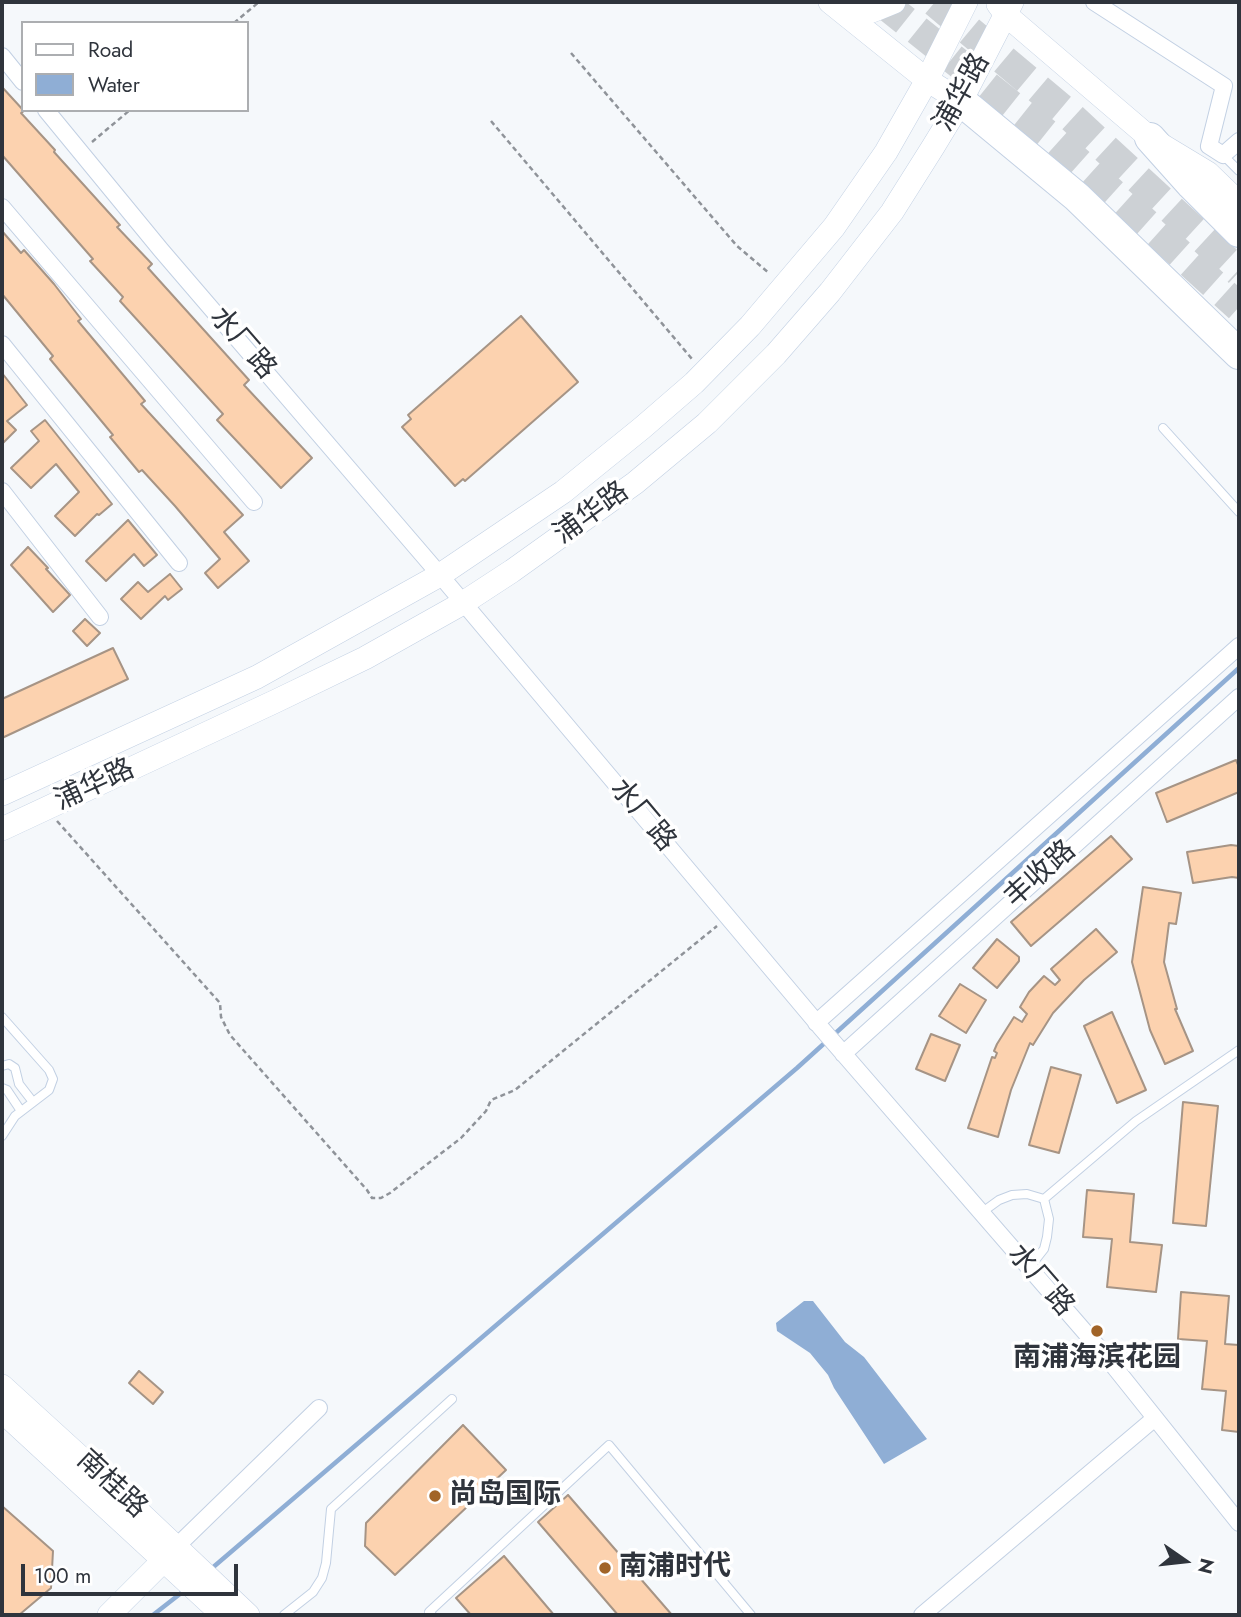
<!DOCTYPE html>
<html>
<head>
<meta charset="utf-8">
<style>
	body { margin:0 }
	#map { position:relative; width:1241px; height:1617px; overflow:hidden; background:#f5f8fb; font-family:Jost,sans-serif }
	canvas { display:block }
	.frame { position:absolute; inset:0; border:4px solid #2f343c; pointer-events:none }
	.legend { position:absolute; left:21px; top:21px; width:228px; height:91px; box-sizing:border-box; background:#fff; border:2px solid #acaeb1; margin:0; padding:9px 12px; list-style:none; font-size:21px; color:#2f343c }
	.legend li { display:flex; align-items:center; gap:14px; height:35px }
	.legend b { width:35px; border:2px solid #acaeb1 }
	.north { position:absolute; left:1150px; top:1526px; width:70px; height:70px; -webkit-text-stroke:5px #fff; paint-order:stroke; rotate:104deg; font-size:19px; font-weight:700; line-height:28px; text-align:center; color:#2f343c }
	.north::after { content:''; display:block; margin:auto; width:24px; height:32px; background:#2f343c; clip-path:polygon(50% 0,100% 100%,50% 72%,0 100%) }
	.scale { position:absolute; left:21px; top:1564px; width:217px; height:32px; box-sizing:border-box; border:4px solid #2f343c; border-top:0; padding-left:9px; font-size:21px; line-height:24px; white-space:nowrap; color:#2f343c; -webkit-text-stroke:5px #fff; paint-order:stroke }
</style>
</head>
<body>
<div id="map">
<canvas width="1241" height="1617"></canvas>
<div class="frame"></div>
<ul class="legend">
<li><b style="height:9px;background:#fff"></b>Road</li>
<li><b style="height:19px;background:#8faed5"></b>Water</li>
</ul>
<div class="north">N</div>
<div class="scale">100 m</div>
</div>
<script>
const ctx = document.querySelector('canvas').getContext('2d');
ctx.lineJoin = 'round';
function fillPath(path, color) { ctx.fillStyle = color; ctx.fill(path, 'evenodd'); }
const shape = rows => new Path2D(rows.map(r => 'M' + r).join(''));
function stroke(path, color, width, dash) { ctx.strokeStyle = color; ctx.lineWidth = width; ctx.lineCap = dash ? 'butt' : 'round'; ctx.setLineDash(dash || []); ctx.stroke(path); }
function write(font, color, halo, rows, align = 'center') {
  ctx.font = font + ' Jost,"Noto Sans SC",sans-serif'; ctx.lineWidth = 7; ctx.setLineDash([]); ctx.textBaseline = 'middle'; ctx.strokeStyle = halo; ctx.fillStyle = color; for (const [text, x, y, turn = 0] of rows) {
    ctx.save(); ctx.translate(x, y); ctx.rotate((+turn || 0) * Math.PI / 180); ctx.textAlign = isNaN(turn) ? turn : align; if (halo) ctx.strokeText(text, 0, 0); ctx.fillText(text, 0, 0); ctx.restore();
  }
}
fillPath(shape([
	[804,1301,813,1301,845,1342,864,1357,927,1439,884,1464,834,1388,828,1375,810,1353,777,1331,776,1323]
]), '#8faed5');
stroke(shape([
	[211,1569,797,1068,1239,668],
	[153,1615,185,1590]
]), '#8faed5', 4.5);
const building = shape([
	[2,87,24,111,21,113,55,150,54,152,120,225,117,227,152,264,148,268,249,380,244,385,312,458,281,488,217,420,223,414,120,301,123,297,90,261,93,259,2,155,2,87],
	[2,231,21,253,24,250,54,284,81,319,78,321,145,401,141,404,243,515,224,532,249,561,218,588,205,573,220,559,175,506,142,470,139,472,110,437,113,435,50,359,53,356,2,294,2,231],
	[521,316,578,382,465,481,463,479,455,486,402,427,411,419,408,415,521,316],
	[2,373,27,405,7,421,16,430,2,444,2,373],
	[45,420,112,504,99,515,97,514,75,536,55,516,79,492,56,464,31,488,11,468,39,441,31,431,45,420],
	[128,520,157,555,144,566,134,554,106,581,86,561,128,520],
	[28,547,48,568,46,569,70,595,53,612,11,565,28,547],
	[170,574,182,589,168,600,165,596,141,619,121,599,138,582,148,592,170,574],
	[85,619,100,633,87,646,73,631,85,619],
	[113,648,128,679,2,738,2,699,113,648],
	[1236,760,1239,767,1239,792,1167,822,1156,793,1236,760],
	[1111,836,1132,859,1031,946,1011,922,1111,836],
	[1231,845,1239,846,1239,878,1232,877,1193,883,1187,852,1231,845],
	[1143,887,1181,893,1176,924,1169,923,1164,962,1177,1009,1175,1009,1193,1051,1165,1064,1150,1030,1132,962,1143,887],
	[1096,929,1117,952,1084,980,1053,1013,1033,1045,1030,1043,1011,1090,998,1137,968,1128,992,1057,995,1058,997,1053,994,1051,997,1044,1014,1017,1022,1022,1027,1014,1020,1007,1029,992,1044,976,1055,985,1060,980,1051,969,1096,929],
	[997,939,1019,957,1019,961,997,988,973,968,997,939],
	[960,984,986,1000,966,1033,939,1016,960,984],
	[1112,1012,1146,1090,1117,1103,1084,1026,1112,1012],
	[931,1034,960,1045,945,1081,916,1069,931,1034],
	[1051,1067,1081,1075,1059,1153,1029,1145,1051,1067],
	[1183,1102,1218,1106,1206,1226,1173,1223,1183,1102],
	[1087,1190,1134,1194,1130,1242,1162,1245,1156,1292,1107,1287,1112,1239,1083,1237,1087,1190],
	[1181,1292,1229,1296,1225,1344,1239,1345,1239,1432,1222,1430,1226,1391,1202,1389,1207,1341,1178,1339,1181,1292],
	[139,1371,163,1392,153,1404,129,1383,139,1371],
	[463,1425,506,1470,395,1575,365,1546,366,1523,463,1425],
	[568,1495,672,1615,618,1615,538,1522,568,1495],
	[2,1506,53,1551,51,1588,19,1615,2,1615,2,1506],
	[504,1556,554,1615,471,1615,456,1598,504,1556]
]);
fillPath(building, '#fcd2af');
stroke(building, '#a69485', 2);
stroke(shape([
	[882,2,1047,134,1239,307],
	[935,2,1067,113,1239,272]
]), '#cdd1d5', 30, [30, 15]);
const lane = shape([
	[1223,155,1239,171],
	[1163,428,1239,512],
	[2,1017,49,1070,53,1079,49,1090,15,1116,2,1136],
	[2,1066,9,1064,15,1068,19,1084,33,1102],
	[2,1088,7,1090,21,1111],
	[981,1213,999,1200,1012,1195,1027,1194,1044,1199,1136,1121,1239,1050],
	[1029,1268,1044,1249,1047,1237,1049,1219,1044,1199],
	[284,1615,313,1592,322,1578,326,1563,331,1509,452,1399],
	[432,1615,429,1612,609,1445,751,1615]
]);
const street = shape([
	[1094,2,1224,86,1209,146,1223,155,1239,141],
	[2,56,23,82],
	[46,110,161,250,440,575,822,1029,1104,1354,1239,1523],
	[2,207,254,502],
	[2,344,179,563],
	[2,491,100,617],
	[816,1023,1239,646],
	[843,1054,1239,697],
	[176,1547,319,1408],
	[922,1615,1155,1418]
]);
const secondary = shape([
	[830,2,927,80,961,101],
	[998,4,1006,15,1150,138,1208,173,1239,203],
	[839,8,855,12,872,11,894,2],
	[2,794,257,677,440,575,563,492,642,428,694,383,750,326,834,227,886,152,927,80,966,2],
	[2,829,276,701,365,658,463,603,512,571,635,483,707,423,776,354,830,292,892,212,933,147,961,101,1012,2],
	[2,1386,103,1478,248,1615],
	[2,1411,223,1615],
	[109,1615,174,1550]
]);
const highway = shape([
	[961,101,1077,197,1239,354],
	[1150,138,1192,185,1239,232]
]);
stroke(lane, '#c2d0e3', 10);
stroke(street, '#c2d0e3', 18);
stroke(secondary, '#c2d0e3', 24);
stroke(highway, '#c2d0e3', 32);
stroke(shape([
	[234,23,259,2],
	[571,53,737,246,769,273],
	[491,121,692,359],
	[92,142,130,110],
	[57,821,220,1003,221,1017,230,1035,367,1190,372,1198,381,1198,390,1193,461,1138,486,1111,491,1100,515,1090,717,926]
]), '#8f9399', 2.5, [5, 3.5]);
stroke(lane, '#fff', 8);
stroke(street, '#fff', 16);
stroke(secondary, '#fff', 23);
stroke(highway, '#fff', 30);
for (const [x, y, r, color] of [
	[1097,1331,7,"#a16428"],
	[435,1496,7,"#a16428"],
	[605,1568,7,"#a16428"]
]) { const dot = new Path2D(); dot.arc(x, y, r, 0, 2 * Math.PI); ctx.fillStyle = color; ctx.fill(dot); stroke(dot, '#fff', 2.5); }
write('28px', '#2f343c', '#fff', [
	["浦华路",963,93,-61],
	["水厂路",242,344,49],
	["浦华路",592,514,-36],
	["浦华路",95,786,-25],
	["水厂路",642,816,50],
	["丰收路",1041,875,-42],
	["水厂路",1040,1281,49],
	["南桂路",111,1485,43]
]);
write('bold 28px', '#2f343c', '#fff', [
	["南浦海滨花园",1097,1359,"center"],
	["尚岛国际",449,1496],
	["南浦时代",619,1568]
], 'left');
</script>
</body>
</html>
